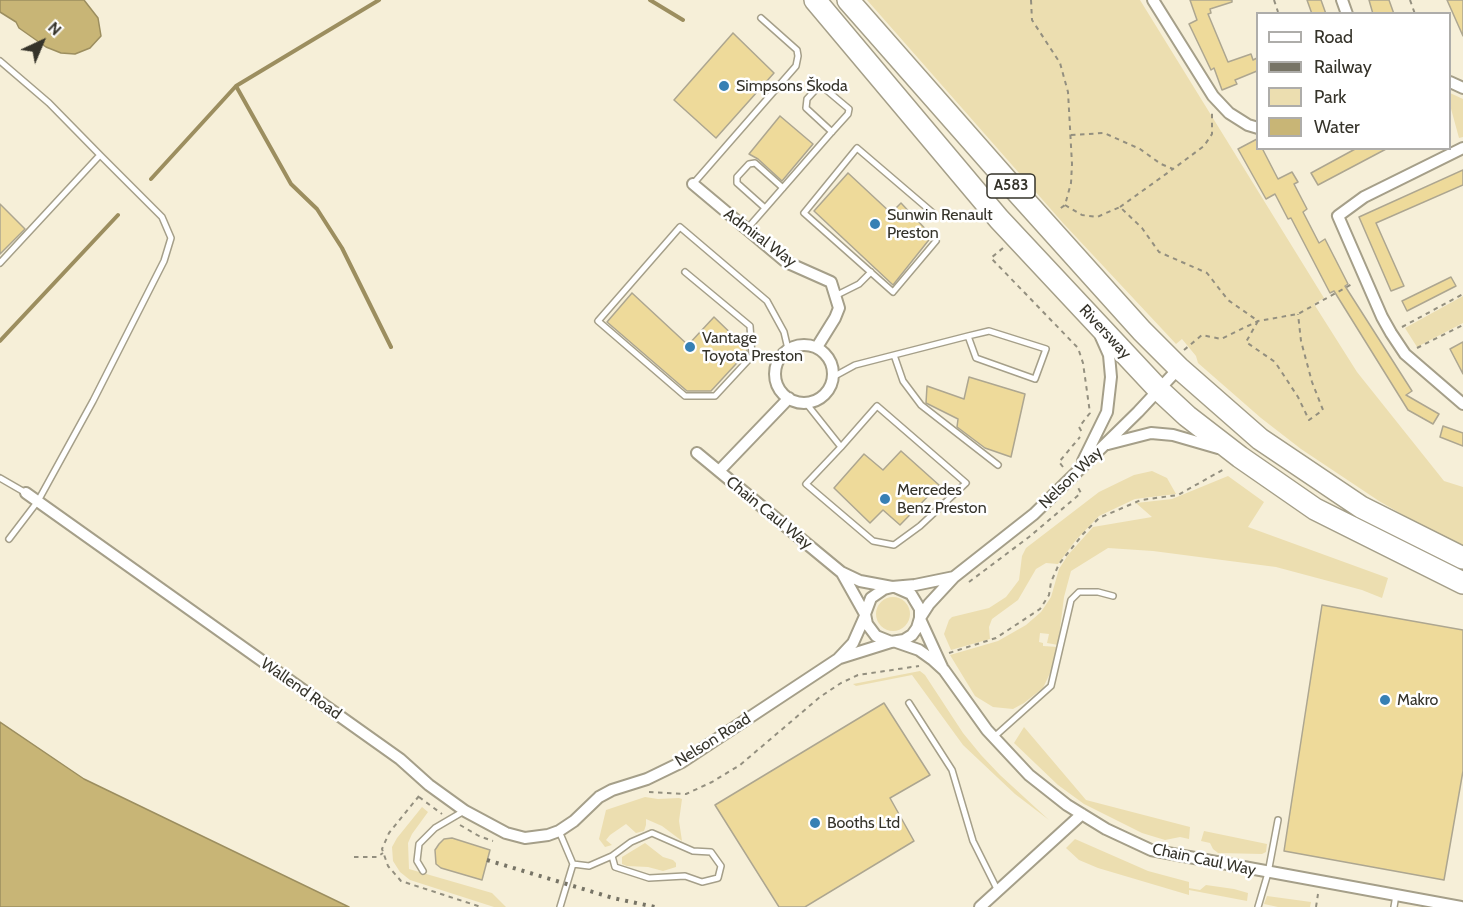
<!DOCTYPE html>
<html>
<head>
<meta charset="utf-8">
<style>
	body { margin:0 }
	#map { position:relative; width:1463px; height:907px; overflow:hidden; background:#f6efd8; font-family:Cabin,sans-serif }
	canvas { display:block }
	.legend { position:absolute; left:1256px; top:12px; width:195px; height:138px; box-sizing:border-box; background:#fff; border:2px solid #aeadaa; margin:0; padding:8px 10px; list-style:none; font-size:18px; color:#35332a }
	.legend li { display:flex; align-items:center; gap:12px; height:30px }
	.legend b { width:30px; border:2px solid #aeadaa }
	.north { position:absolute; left:12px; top:12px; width:60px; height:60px; -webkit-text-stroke:4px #fff; paint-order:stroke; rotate:44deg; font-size:16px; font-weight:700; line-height:24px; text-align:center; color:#35332a }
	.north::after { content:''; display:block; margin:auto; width:21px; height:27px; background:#35332a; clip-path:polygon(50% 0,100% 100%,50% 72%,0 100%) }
</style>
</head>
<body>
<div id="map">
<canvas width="1463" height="907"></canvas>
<ul class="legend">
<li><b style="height:8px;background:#fff"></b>Road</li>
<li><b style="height:8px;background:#777466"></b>Railway</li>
<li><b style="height:16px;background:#ecdeb0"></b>Park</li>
<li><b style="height:16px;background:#c8b576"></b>Water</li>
</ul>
<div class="north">N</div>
</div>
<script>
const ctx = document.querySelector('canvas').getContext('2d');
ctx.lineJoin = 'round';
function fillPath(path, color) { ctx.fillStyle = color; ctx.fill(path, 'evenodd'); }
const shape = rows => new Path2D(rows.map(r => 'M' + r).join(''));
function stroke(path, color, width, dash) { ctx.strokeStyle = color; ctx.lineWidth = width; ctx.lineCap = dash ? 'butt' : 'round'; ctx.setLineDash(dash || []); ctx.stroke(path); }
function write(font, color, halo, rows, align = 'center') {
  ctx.font = font + ' Cabin,sans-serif'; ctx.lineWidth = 5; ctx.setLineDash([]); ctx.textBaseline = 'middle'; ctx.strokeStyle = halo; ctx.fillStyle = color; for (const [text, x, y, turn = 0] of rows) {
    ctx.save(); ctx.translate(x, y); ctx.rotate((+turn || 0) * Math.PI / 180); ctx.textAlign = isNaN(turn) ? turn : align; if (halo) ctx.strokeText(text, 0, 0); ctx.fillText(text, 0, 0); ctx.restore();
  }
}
fillPath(shape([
	[867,0,1140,0,1324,298,1314,304,1357,372,1444,481,1463,487,1463,547,1429,530,1379,501,1301,449,1261,418,1198,363,1196,356,1182,339,1176,344,1063,223],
	[1450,93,1463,99,1463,137,1459,138,1450,105],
	[1463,296,1463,323,1417,347,1405,328],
	[1152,471,1167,478,1176,494,1135,499,1099,516,1076,540,1058,564,1046,563,1036,569,1018,600,992,619,989,627,990,639,951,650,944,634,949,620,952,617,989,608,1006,597,1019,580,1022,556,1026,548,1099,492,1134,475],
	[1228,476,1264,502,1248,527,1388,578,1382,598,1362,590,1276,567,1153,551,1108,548,1071,571,1064,597,1058,645,1047,643,1049,634,1040,633,1039,642,1043,643,1043,646,1058,647,1051,671,1043,688,1024,703,1013,709,993,707,975,696,950,655,998,641,1026,625,1041,612,1051,597,1059,569,1068,555,1093,527,1152,517,1136,503,1172,499],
	'876 614a17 17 0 1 1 34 0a17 17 0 1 1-34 0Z',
	[920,671,925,675,963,733,981,755,1000,775,1049,820,1015,794,963,745,912,675,856,686,853,684],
	[1024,727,1086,800,1190,827,1189,839,1180,837,1165,840,1142,833,1084,804,1058,785,1014,743],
	[645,797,658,799,679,798,682,799,679,821,682,841,662,826,646,819,646,825,644,831,636,833,626,824,610,835,606,840,612,845,605,847,599,839,606,810],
	[422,807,428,812,412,834,408,843,409,869,492,893,506,907,494,907,410,880,400,872,393,861,392,847,397,838],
	[1204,831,1267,844,1266,852,1262,854,1218,853,1213,849,1210,843,1201,841],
	[1075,839,1148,871,1189,882,1189,888,1200,890,1206,885,1234,889,1248,893,1247,901,1189,890,1189,895,1098,868,1079,860,1066,848],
	[645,843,663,857,673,860,676,863,676,867,663,871,648,867,627,866,622,864,622,857],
	[1267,896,1311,902,1310,907,1278,907,1264,904]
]), '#ecdeb0');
const water = shape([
	[0,0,84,0,98,18,101,36,90,48,75,54,61,53,46,47,19,28,16,22,0,12,0,0],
	[0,722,84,779,349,907,0,907,0,722]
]);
fillPath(water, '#c8b576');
stroke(water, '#9c8e5f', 1.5);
stroke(shape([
	[650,0,683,20],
	[236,86,291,184,317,209,342,248,391,347],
	[151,179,236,86,379,0],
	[0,341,118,215]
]), '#9c8e5f', 4);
const building = shape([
	[1190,0,1232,0,1232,2,1210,9,1211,13,1208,14,1228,62,1251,54,1253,60,1257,58,1257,71,1235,80,1237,84,1222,90,1214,68,1211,70,1189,24,1197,20,1190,0],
	[1307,0,1321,0,1326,14,1312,14,1307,0],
	[1369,0,1389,0,1394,14,1373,14,1369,0],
	[1447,0,1463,0,1463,36,1447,0],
	[733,33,774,73,716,138,674,100,733,33],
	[780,116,813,144,782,181,758,159,749,154,780,116],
	[1257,139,1257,148,1262,148,1278,179,1292,172,1298,182,1294,184,1307,209,1303,212,1319,243,1325,239,1348,284,1345,286,1412,391,1406,395,1439,414,1433,424,1408,410,1334,291,1330,293,1291,218,1288,219,1275,194,1266,199,1238,149,1257,139],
	[1357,148,1388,148,1318,185,1311,173,1357,148],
	[1463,170,1463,185,1376,223,1404,286,1391,291,1359,217,1463,170],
	[848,173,891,213,901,203,932,236,893,285,814,211,848,173],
	[0,204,25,229,0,254,0,204],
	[1451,277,1456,286,1407,311,1402,301,1451,277],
	[632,293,688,345,714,317,747,349,747,352,711,391,687,391,607,322,632,293],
	[1463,342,1463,374,1450,349,1463,342],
	[969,377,1025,394,1011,457,985,448,957,427,958,419,926,403,927,386,964,399,969,377],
	[1443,426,1463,433,1463,446,1440,437,1443,426],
	[901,451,939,485,900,525,883,510,870,523,834,488,864,454,883,470,901,451],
	[1322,605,1463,630,1463,771,1444,880,1284,851,1322,605],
	[884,703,930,775,890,798,914,841,805,907,779,907,715,805,884,703],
	[452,838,490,850,482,880,441,868,436,864,435,850,439,844,444,839,452,838]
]);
fillPath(building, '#eeda9a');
stroke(building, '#ada690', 1.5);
const lane = shape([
	[0,61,49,103,100,155],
	[693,184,796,66,798,56,797,50,761,18],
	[765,208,737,183,737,177,749,164,755,163,783,188],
	[933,213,857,148,804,213,893,292,936,241],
	[747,229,829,135,848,114,849,109,824,88,818,87,807,99,806,108,832,132],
	[0,263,100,155,162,217,171,238,164,261,93,401,38,501,9,539],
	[685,272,750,326,752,356,715,396,685,396,598,321,680,227,767,301,784,332,788,349],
	[837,295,859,284,871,272],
	[894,355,903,381,921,405,998,465],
	[833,377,855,365,968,336,989,331,1046,349,1035,379,976,358,968,336],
	[806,403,841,447,877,406,966,483,920,526,894,545,873,541,806,484,841,447],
	[0,478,26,493],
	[909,703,952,770,973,841,998,891],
	[994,737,1051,686,1071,600,1079,592,1098,592,1113,596],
	[559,831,573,864,589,866,612,856,631,842,652,833,693,851,711,852,721,866,718,878,702,882,685,876,649,878,615,867,612,856],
	[423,871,417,861,419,844,435,828,464,811],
	[560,907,573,864],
	[1258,907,1268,873,1278,820],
	[1394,907,1396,895]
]);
const street = shape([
	[1153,0,1213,96,1229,113,1248,125,1258,128],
	[1342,0,1347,14],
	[1450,82,1463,88],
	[1463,148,1364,197,1338,216,1382,317,1391,333,1405,354,1463,404],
	[693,184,786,262,831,282,839,308,835,318,817,347],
	'775 374a29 29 0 1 1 58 0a29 29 0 1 1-58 0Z',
	[1108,444,1151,433,1173,435,1218,448],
	[697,453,841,572,860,581,892,587],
	[1083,461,1107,412,1111,377,1109,355,1101,337],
	[719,471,789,398],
	[26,493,400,759,429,785,465,811,506,833,525,838,548,835,559,831,574,821,599,797,612,790,647,779,682,762,838,659,853,643,865,616],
	[842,573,865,614],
	[895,587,911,594,920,609,920,618,917,628,912,635,904,640,891,642,876,636,867,624,865,614,871,598,884,589,892,587,915,585,954,577],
	[920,618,929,604,954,577,1034,514,1138,412,1179,368],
	[920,619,942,667],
	[896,642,919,650,933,660,944,670,987,730,1029,775,1067,805,1106,829,1151,850,1461,907],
	[840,658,891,642],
	[980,907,1082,814]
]);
const highway = shape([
	[815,0,999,219,1159,390,1187,416,1240,457,1315,509,1463,583],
	[848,0,1017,192,1142,331,1179,368,1260,439,1361,507,1463,558]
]);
stroke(lane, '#a59f89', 8);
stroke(street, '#a59f89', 14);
stroke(highway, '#a59f89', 24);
stroke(shape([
	[1031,0,1032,20,1060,63,1068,92,1072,164,1071,183,1065,205,1058,210],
	[1274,0,1278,12],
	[1410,0,1415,14],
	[1071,135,1104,133,1140,149,1161,164,1173,169,1204,146,1212,134,1212,113],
	[1065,205,1082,215,1097,217,1120,207,1142,228,1159,252,1207,273,1228,300,1258,321,1246,342,1275,362,1298,397,1309,420,1323,410,1312,382,1301,341,1298,314],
	[1120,207,1173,169],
	[1003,248,991,258,1078,348,1083,363,1090,413,1079,427,1083,434],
	[1402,327,1463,294],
	[1417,348,1463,325],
	[1184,350,1202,335,1221,339,1258,321,1298,314,1354,283],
	[1063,467,1059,462,1080,437],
	[969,582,1029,537,1081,493,1077,486],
	[949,653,996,638,1040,609,1049,595,1051,582,1059,564,1083,534,1099,518,1141,500,1178,495,1226,468],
	[649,792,686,794,712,782,740,765,820,697,841,683,858,675,919,666],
	[419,796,389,833,382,849,388,866,401,881,481,907],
	[419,797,442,814],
	[460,825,479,836,493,841],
	[354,857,377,857,383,853],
	[1316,907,1318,894]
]), '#938f7f', 2, [4.5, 4.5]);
stroke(lane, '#fff', 5);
stroke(street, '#fff', 10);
stroke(highway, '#fff', 21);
stroke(shape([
	[487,860,613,898,655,907]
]), '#777466', 4, [3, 6]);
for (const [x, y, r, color] of [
	[724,86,6,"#3780b4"],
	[875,224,6,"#3780b4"],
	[690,347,6,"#3780b4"],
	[885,499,6,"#3780b4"],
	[1385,700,6,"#3780b4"],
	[815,823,6,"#3780b4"]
]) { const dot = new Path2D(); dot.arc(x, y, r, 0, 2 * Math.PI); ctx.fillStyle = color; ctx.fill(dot); stroke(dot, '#fff', 2); }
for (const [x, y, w] of [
	[1011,186,48]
]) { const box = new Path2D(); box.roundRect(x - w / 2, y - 12, w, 24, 4.5); ctx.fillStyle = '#fff'; ctx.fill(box); stroke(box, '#35332a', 1.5); }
write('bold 15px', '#35332a', null, [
	["A583",1011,186]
]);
write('16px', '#35332a', '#fff', [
	["Simpsons Škoda",736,86],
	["Sunwin Renault",887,215],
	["Preston",887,233],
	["Vantage",702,338],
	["Toyota Preston",702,356],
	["Mercedes",897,490],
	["Benz Preston",897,508],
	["Makro",1397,700],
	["Booths Ltd",827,823]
], 'left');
write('16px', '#35332a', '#fff', [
	["Admiral Way",760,238,37],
	["Riversway",1105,332,47],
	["Nelson Way",1071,478,-44],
	["Chain Caul Way",769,513,39],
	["Wallend Road",301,689,35],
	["Nelson Road",713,740,-32],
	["Chain Caul Way",1204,860,12]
]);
</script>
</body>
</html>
